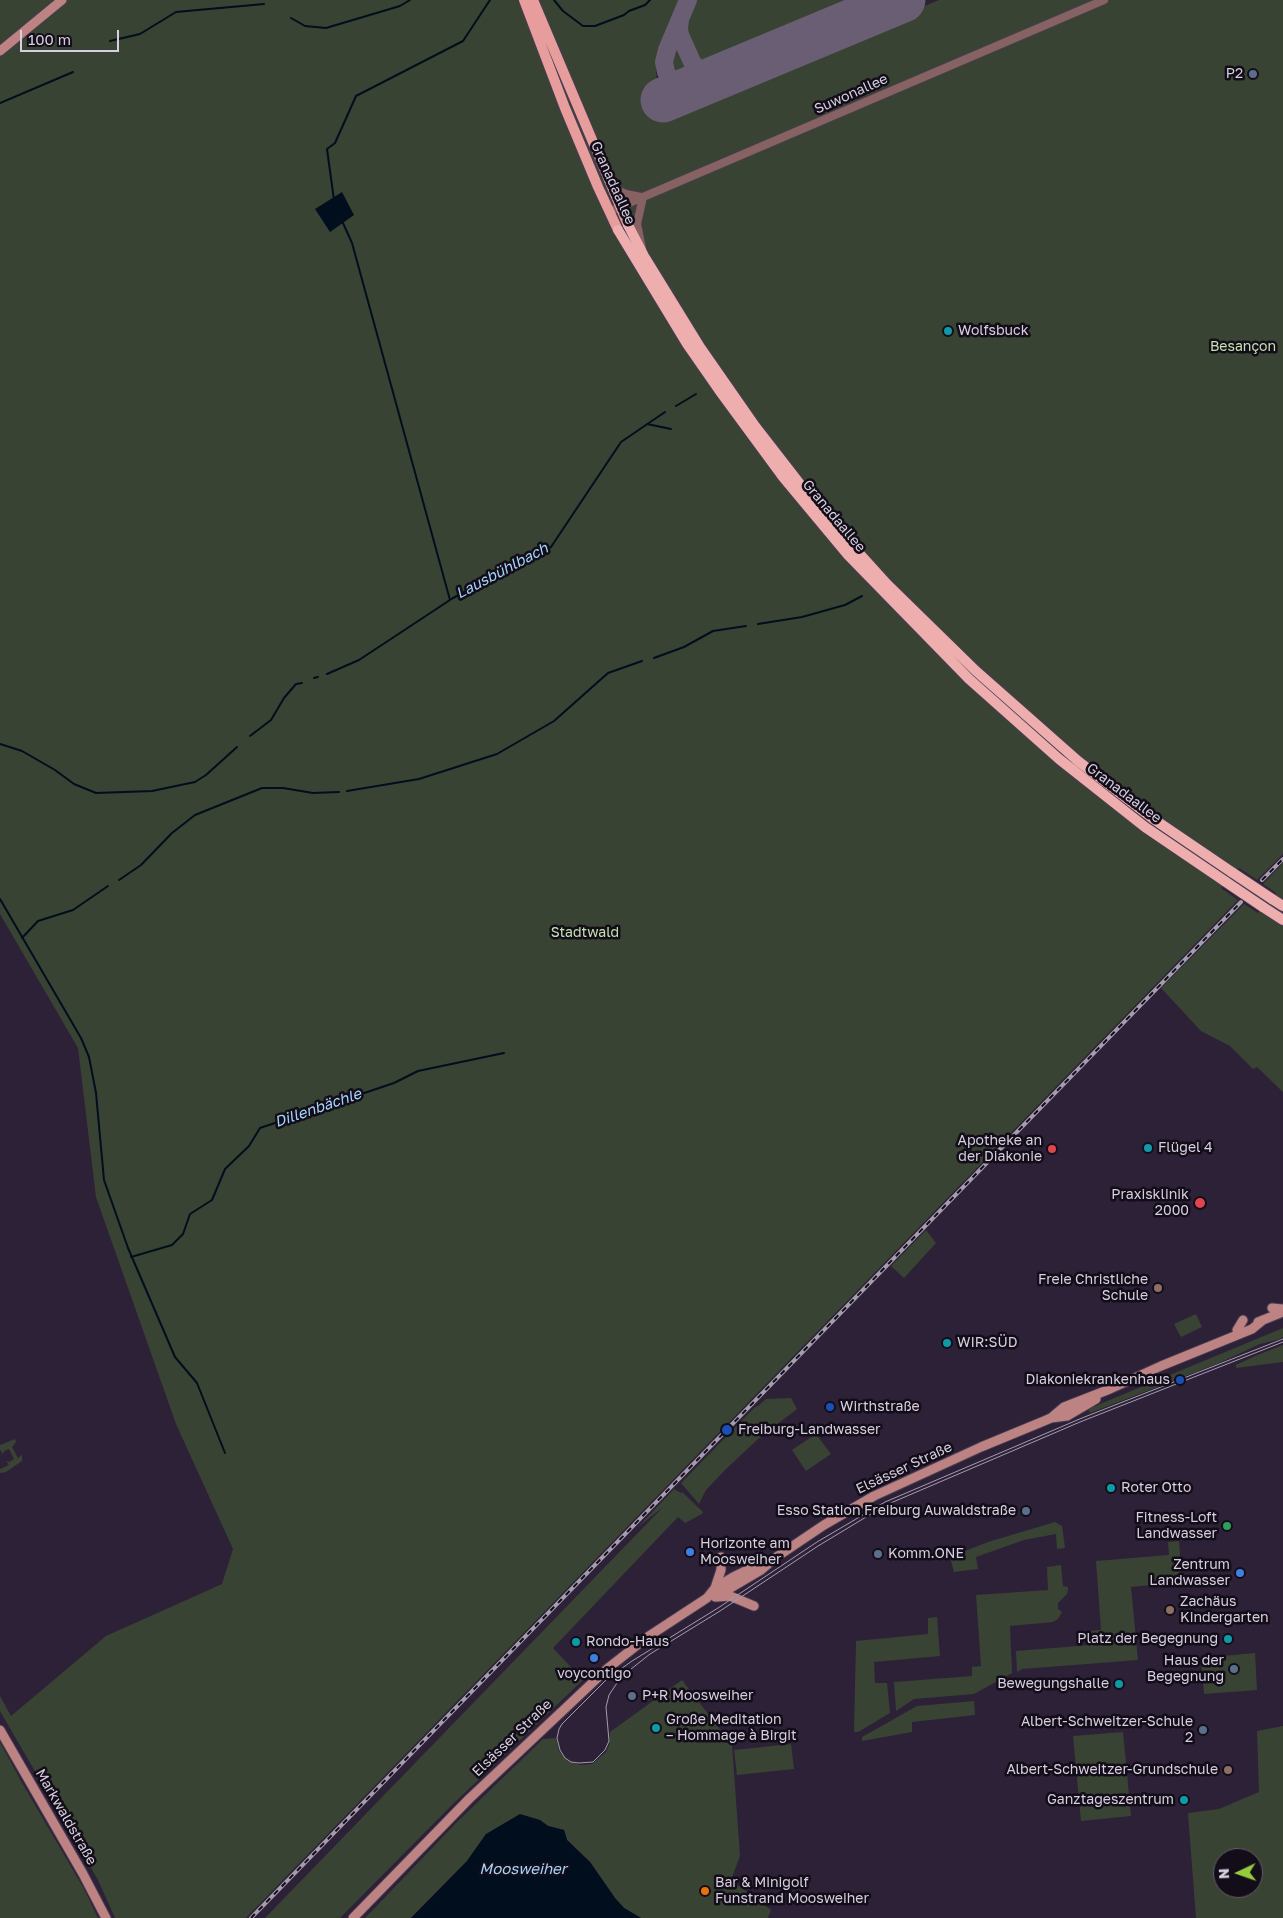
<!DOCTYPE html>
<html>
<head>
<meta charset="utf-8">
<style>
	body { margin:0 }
	#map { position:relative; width:1283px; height:1918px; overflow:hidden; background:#2d2138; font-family:"Golos Text",sans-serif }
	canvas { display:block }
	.north { position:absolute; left:1213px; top:1848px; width:50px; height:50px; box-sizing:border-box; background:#120d18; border:1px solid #615b68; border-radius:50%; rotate:267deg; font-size:14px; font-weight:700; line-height:20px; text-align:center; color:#d7cfdf }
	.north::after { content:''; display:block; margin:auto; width:18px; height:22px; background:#95cc3b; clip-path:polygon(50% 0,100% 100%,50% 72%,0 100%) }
	.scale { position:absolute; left:20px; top:30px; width:99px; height:22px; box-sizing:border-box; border:2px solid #d7cfdf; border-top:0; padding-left:6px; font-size:15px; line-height:18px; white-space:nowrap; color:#d7cfdf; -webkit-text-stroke:4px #120d18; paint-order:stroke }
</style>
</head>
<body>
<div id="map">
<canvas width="1283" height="1918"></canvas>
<div class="north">N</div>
<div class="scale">100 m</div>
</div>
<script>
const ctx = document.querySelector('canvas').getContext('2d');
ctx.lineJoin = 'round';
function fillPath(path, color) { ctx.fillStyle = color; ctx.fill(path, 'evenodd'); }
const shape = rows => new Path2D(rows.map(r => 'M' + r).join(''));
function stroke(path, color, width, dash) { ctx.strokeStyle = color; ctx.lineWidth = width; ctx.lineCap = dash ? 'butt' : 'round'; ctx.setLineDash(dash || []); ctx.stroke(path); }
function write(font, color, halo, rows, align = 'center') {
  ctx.font = font + ' "Golos Text",sans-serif'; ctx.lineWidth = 5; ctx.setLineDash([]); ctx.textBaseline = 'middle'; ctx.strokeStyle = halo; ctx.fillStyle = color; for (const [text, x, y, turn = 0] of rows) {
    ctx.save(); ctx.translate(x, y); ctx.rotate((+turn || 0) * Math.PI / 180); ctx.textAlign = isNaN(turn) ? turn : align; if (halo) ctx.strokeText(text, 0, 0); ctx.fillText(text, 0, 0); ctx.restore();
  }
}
fillPath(shape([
	[0,0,518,0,537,44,538,0,683,0,656,68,657,88,668,114,939,0,1283,0,1283,854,1257,880,1239,868,1221,888,1238,900,246,1918,115,1918,98,1880,0,1711,0,1696,11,1716,106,1636,222,1584,233,1549,176,1424,96,1197,78,1048,0,914],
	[692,0,864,0,709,66,698,63,694,60,682,32,682,22],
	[676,42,680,44,690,69,690,72,686,75,675,72,669,63,670,52],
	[1283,863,1283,900,1275,895,1276,893,1263,884],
	[1244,904,1258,913,1260,911,1283,926,1283,1092,1257,1067,1253,1069,1230,1046,1201,1031,1161,988],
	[926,1230,936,1243,904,1278,891,1266],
	[1196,1314,1202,1327,1181,1337,1174,1324],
	[1283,1328,1283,1337,1280,1339,1260,1344,1219,1363,1090,1413,1088,1409],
	[1283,1345,1283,1362,1236,1368,1236,1365,1255,1356],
	[791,1398,797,1409,758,1439,726,1469,706,1490,699,1504,681,1483,755,1407,758,1406,766,1399],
	[816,1434,831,1454,806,1471,792,1450],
	[15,1439,16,1442,12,1447,18,1458,22,1455,22,1461,6,1472,0,1473,0,1469,9,1465,6,1461,9,1462,14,1459,9,1449,4,1451,3,1454,0,1450,0,1445],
	[674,1489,681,1493,682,1492,703,1512,702,1514,685,1523,678,1517,553,1648,583,1680,452,1805,340,1918,265,1918,663,1507,638,1527],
	[1055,1522,1062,1526,1065,1548,1057,1549,1056,1534,1024,1540,976,1557,978,1569,954,1572,951,1561,955,1555,988,1542],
	[1179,1541,1182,1582,1131,1587,1138,1660,1022,1669,1017,1672,1016,1651,1091,1645,1090,1631,1101,1630,1096,1561,1169,1555,1168,1542],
	[1061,1565,1063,1586,1068,1587,1068,1589,1067,1594,1058,1603,1058,1609,1062,1612,1058,1619,1053,1622,1010,1626,1012,1673,974,1694,914,1699,896,1711,894,1682,972,1676,972,1667,981,1666,976,1595,1048,1590,1047,1567],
	[937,1617,940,1656,874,1662,875,1683,887,1683,890,1713,858,1732,854,1732,856,1641,928,1634,928,1618],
	[1255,1653,1257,1690,1204,1694,1201,1658],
	[682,1680,732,1745,740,1856,731,1880,771,1910,768,1918,641,1918,624,1908,615,1898,590,1862,567,1840,564,1830,548,1826,540,1820,486,1834,467,1861,411,1918,365,1918,457,1822,543,1739,556,1738,559,1751,568,1761,580,1765,592,1764,606,1752,609,1745,610,1732],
	[974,1701,975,1715,912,1722,912,1732,862,1741,862,1737,917,1706],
	[1283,1726,1283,1918,1196,1918,1188,1813,1219,1809,1259,1792,1257,1731],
	[1223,1858,1253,1858,1253,1888,1223,1888],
	[1123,1732,1131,1816,1081,1821,1073,1736],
	[0,1742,21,1781,84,1889,98,1918,0,1918],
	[791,1744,794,1769,737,1775,734,1750]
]), '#394333');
fillPath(shape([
	[342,192,354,215,330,232,315,209],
	[520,1814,540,1820,548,1826,564,1830,567,1840,590,1862,615,1898,624,1908,641,1918,411,1918,467,1861,486,1834]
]), '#000e1e');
stroke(shape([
	[554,0,563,11,583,26,595,26,624,15,629,11,645,5,650,0],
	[291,18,305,26,326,28,400,6,410,0],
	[110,41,140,34,176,12,264,4],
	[0,103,73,72],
	[334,200,327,149,335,143,356,96,463,41,490,0],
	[343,223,352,243,450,600],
	[676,406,696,394],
	[647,424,671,429],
	[758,624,802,617,845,605,862,596],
	[654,658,684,647,713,631,746,626],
	[327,674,359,660,453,598,551,547,621,442,665,412],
	[314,678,318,677],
	[250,736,271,720,284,698,296,684,302,683],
	[0,744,22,751,55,770,74,784,96,793,152,791,195,782,206,775,237,747],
	[347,791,419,779,497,754,554,721,608,673,642,661],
	[119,880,141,865,172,833,195,815,262,788,283,788,313,793,339,792],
	[0,899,81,1038,89,1057,96,1093,104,1180,128,1248,175,1357,197,1383,225,1453],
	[22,938,38,921,73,910,108,886],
	[131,1257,172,1245,183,1234,190,1214,212,1200,225,1169,249,1146,260,1128,394,1083,418,1071,504,1053]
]), '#000e1e', 2);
stroke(shape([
	[688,0,667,50,664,62,666,72,671,80,678,86,689,90],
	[680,20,679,28,680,35,693,64,707,75,723,76]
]), '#695e73', 18);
stroke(shape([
	[663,100,903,0]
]), '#695e73', 45);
const tertiary = shape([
	[612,188,626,194,641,197],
	[615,209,1104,0],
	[642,249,637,224,643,197]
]);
const secondary = shape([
	[0,51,62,0],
	[1272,1308,1283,1309],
	[1258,1322,1283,1312],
	[1237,1330,1243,1320],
	[1051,1418,1067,1416,1096,1399],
	[715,1588,721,1570,721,1557],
	[715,1597,761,1570,775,1558,824,1525,874,1496,981,1447,1044,1421,1051,1418,1064,1407,1110,1389,1161,1366,1252,1329,1263,1320],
	[717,1597,730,1596,754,1606],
	[0,1730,83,1874,106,1918],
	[353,1918,469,1799,608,1668,649,1636,707,1598,715,1588,733,1577,768,1560]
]);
const primary = shape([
	[524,0,565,108,598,187,618,230],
	[533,0,628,225]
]);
const trunk = shape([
	[628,225,644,256,700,347,755,426,821,511,887,584,976,671,1078,761,1152,818,1233,873],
	[618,230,687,344,719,390,783,477,848,555,969,679,1059,759,1145,827,1226,882],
	[1272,899,1283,906],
	[1263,907,1283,920]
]);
stroke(tertiary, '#483d53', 10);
stroke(secondary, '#483d53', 11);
stroke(primary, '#483d53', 12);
stroke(trunk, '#483d53', 12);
stroke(tertiary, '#866262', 8);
stroke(secondary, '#bd8383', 9);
stroke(primary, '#e79d9c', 10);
stroke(trunk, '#eeaeae', 10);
stroke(shape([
	[1283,1339,1082,1418,885,1502,817,1542,718,1608,632,1661,607,1679,562,1724,559,1729,557,1738,560,1750,565,1758,571,1762,579,1763,593,1762,605,1750,609,1741,606,1707,609,1695,621,1677,650,1654,720,1611,818,1546,886,1505,1080,1422,1283,1342]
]), '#a59cae', 1);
const rail = shape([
	[1262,880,1283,859],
	[251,1918,1241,902]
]);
stroke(rail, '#a59cae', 4);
stroke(rail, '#120d18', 2, [5.5]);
const trunkBridge = shape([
	[1233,873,1272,899],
	[1226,882,1263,907]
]);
stroke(trunkBridge, '#483d53', 12, []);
stroke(trunkBridge, '#eeaeae', 10);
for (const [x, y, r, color] of [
	[1253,74,5,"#5c6f8a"],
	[948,331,5,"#0f9aa8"],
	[1148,1148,5,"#0f9aa8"],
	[1052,1149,5,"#e0444e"],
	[1200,1203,6,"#e0444e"],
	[1158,1288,5,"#8d6e63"],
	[947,1343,5,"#0f9aa8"],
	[1180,1380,5,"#1a4fb4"],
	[830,1407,5,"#1a4fb4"],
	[727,1430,6,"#1a4fb4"],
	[1111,1488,5,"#0f9aa8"],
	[1026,1511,5,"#5c6f8a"],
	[1227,1526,5,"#2e9e5b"],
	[690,1552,5,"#3f7fe0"],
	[878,1554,5,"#5c6f8a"],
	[1240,1573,5,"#3f7fe0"],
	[1170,1610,5,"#8d6e63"],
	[1228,1639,5,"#0f9aa8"],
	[576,1642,5,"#0f9aa8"],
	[594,1658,5,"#3f7fe0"],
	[1234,1669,5,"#5c6f8a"],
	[1119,1684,5,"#0f9aa8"],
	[632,1696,5,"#5c6f8a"],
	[656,1728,5,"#0f9aa8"],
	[1203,1730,5,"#5c6f8a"],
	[1228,1770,5,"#8d6e63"],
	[1184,1800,5,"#0f9aa8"],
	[705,1891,5,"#e8710a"]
]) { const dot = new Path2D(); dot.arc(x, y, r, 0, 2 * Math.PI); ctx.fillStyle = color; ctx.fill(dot); stroke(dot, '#120d18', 2); }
write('14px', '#d7cfdf', '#120d18', [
	["P2",1243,74],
	["Wolfsbuck",958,331,"left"],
	["Apotheke an",1042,1141],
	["der Diakonie",1042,1157],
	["Flügel 4",1158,1148,"left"],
	["Praxisklinik",1189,1195],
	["2000",1189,1211],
	["Freie Christliche",1148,1280],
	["Schule",1148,1296],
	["WIR:SÜD",957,1343,"left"],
	["Diakoniekrankenhaus",1170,1380],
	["Wirthstraße",840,1407,"left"],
	["Freiburg-Landwasser",738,1430,"left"],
	["Roter Otto",1121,1488,"left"],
	["Esso Station Freiburg Auwaldstraße",1016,1511],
	["Fitness-Loft",1217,1518],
	["Landwasser",1217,1534],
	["Horizonte am",700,1544,"left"],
	["Moosweiher",700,1560,"left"],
	["Komm.ONE",888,1554,"left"],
	["Zentrum",1230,1565],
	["Landwasser",1230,1581],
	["Zachäus",1180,1602,"left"],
	["Kindergarten",1180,1618,"left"],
	["Platz der Begegnung",1218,1639],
	["Rondo-Haus",586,1642,"left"],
	["Haus der",1224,1661],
	["Begegnung",1224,1677],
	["voycontigo",594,1674,"center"],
	["Bewegungshalle",1109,1684],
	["P+R Moosweiher",642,1696,"left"],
	["Große Meditation",666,1720,"left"],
	["– Hommage à Birgit",666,1736,"left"],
	["Albert-Schweitzer-Schule",1193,1722],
	["2",1193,1738],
	["Albert-Schweitzer-Grundschule",1218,1770],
	["Ganztageszentrum",1174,1800],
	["Bar & Minigolf",715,1883,"left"],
	["Funstrand Moosweiher",715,1899,"left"]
], 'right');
write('14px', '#d7cfdf', '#120d18', [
	["Suwonallee",851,94,-24],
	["Granadaallee",613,183,66],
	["Granadaallee",834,516,50],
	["Granadaallee",1124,793,37],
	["Elsässer Straße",904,1468,-25],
	["Elsässer Straße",512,1738,-44],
	["Markwaldstraße",66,1817,60]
]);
write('14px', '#c4e1af', '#120d18', [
	["Besançon",1243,347],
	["Stadtwald",585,933]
]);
write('italic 15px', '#a4d5fc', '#120d18', [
	["Lausbühlbach",502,571,-28],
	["Dillenbächle",318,1108,-19],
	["Moosweiher",523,1869]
]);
</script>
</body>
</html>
